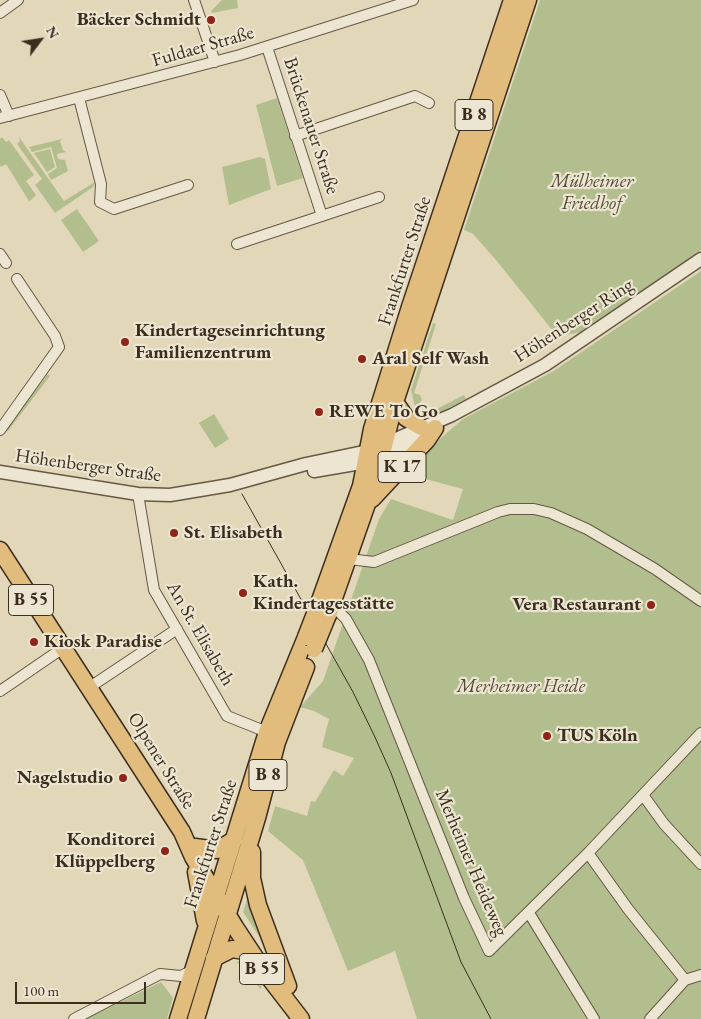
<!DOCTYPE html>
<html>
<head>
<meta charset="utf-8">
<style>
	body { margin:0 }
	#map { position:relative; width:701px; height:1019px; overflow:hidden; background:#e2d7b8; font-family:"EB Garamond",serif }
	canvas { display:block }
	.north { position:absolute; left:15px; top:15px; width:50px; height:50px; -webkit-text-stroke:4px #ece5d1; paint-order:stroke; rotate:59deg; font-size:14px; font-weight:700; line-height:20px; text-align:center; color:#3b2e1f }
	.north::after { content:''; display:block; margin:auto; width:18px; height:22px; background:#3b2e1f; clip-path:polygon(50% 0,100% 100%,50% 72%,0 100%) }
	.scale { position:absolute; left:15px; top:982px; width:131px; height:22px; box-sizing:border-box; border:2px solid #3b2e1f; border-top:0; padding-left:6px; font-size:15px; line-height:18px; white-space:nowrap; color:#3b2e1f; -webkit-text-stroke:4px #ece5d1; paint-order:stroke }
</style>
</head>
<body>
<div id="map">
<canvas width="701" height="1019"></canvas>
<div class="north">N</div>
<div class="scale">100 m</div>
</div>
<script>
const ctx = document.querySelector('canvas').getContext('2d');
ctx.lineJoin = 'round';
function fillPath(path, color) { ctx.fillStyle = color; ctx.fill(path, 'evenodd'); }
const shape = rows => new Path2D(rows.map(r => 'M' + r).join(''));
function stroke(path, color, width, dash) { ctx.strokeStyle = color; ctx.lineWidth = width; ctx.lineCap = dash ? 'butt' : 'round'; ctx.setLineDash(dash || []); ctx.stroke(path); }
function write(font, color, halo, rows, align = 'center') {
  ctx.font = font + ' "EB Garamond",serif'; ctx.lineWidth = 4.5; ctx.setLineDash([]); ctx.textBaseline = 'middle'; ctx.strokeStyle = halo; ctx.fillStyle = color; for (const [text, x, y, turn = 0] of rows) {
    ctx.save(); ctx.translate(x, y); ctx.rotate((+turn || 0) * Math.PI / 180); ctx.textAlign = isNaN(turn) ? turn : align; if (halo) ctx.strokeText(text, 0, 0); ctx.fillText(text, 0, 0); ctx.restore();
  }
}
fillPath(shape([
	[222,0,237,0,238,8,212,13,211,11],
	[540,0,701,0,701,250,582,332,557,336,496,260,473,234,464,230],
	[277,98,303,178,277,186,256,105],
	[2,137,6,142,9,140,34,175,26,181,36,195,31,200,29,201,6,164,1,167,0,165,0,139],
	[19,137,64,201,95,182,93,187,55,213,35,185,42,179,17,144,20,141],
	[62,139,60,141,63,150,66,152,57,154,58,159,65,160,68,171,51,180,48,174,57,168,51,147,32,152,29,147],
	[50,149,55,167,47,172,34,153],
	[260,157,265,159,271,189,229,205,222,167],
	[77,209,99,241,83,252,61,220],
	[701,271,701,1019,417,1019,395,951,348,971,303,860,268,831,275,806,307,816,311,801,315,802,334,770,343,776,354,758,322,747,329,719,314,711,300,707,323,681,379,519,391,499,453,520,463,489,414,476,403,478,399,474,463,419,552,372],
	[433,323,436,324,414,393,420,395,422,400,415,407,411,390],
	[48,374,50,376,8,431,5,430],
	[464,395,466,399,427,419,422,420,414,414,429,413],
	[214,414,229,439,215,448,199,423],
	[250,890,274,959,243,912],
	[248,960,264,982,260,989,244,967,236,962],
	[161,982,173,998,167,1019,86,1019]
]), '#b3be8f');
const minor = shape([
	[194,0,215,62],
	[0,13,18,0],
	[267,47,322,216],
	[0,95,9,116],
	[79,98,101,184,100,202,114,209,188,185],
	[0,118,240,55,413,0],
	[295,136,415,96,429,103],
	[237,244,379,197],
	[0,254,6,263],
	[0,430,59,347,55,336,17,279],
	[138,494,154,590,227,716,267,732],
	[349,559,374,562,498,512,510,509,534,509,551,513,587,529,655,569,701,601],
	[328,601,346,619,369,660,464,898,489,951,588,853,701,733],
	[90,687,177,629],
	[0,691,63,648],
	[643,795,664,824,701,864],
	[588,853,628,909,685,980],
	[529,913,594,1019],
	[74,1019,160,974,181,976,193,970],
	[650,1019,685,980,701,975]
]);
const tertiary = shape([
	[314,471,355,464,388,455,427,435],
	[0,472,138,494,170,495,230,485,306,464,368,451,452,415,545,365,701,259]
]);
const primary = shape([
	[395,402,406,418,421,427],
	[372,499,427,440,435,428],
	[0,550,182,832,193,857,235,927,264,971,301,1019],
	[318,606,361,486,372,429,410,307,512,0],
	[328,615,375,481,395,402,528,0],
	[195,847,217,850,234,840],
	[252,852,252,878,258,905,288,986],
	[196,872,205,921],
	[214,958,232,949,244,951,254,958],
	[178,1019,267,732,306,637],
	[196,1019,257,818,277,742,306,667]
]);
stroke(minor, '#655845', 12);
stroke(tertiary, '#655845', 15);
stroke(primary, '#3b2e1f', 19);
stroke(minor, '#ece5d1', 10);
stroke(tertiary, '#ece5d1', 12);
stroke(primary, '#e1bc7c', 16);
stroke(shape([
	[242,494,353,692,374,735,391,773,461,962,491,1019]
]), '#3b2e1f', 1);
const primaryBridge = shape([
	[306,637,318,606],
	[314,649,328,615]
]);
stroke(primaryBridge, '#3b2e1f', 19, []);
stroke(primaryBridge, '#e1bc7c', 16);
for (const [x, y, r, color] of [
	[211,20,5,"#8f2418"],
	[125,342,5,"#8f2418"],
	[362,359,5,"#8f2418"],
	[319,412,5,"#8f2418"],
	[174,533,5,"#8f2418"],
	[243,593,5,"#8f2418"],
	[651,605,5,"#8f2418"],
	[34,642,5,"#8f2418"],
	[547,736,5,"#8f2418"],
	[123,778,5,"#8f2418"],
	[165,851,5,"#8f2418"]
]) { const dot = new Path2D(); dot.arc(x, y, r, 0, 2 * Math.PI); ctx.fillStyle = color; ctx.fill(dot); stroke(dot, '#ece5d1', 2); }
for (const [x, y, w] of [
	[474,115,38],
	[402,467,48],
	[31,600,45],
	[268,775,38],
	[262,969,45]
]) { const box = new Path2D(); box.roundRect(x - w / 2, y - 15.5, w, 31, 4); ctx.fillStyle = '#ece5d1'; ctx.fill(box); stroke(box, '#3b2e1f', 1); }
write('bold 18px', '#3b2e1f', null, [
	["B 8",474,115],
	["K 17",402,467],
	["B 55",31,600],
	["B 8",268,775],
	["B 55",262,969]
]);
write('bold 19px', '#3b2e1f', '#ece5d1', [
	["Bäcker Schmidt",201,20,"right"],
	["Kindertageseinrichtung",135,331],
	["Familienzentrum",135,353],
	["Aral Self Wash",372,359],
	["REWE To Go",329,412],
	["St. Elisabeth",184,533],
	["Kath.",253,582],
	["Kindertagesstätte",253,604],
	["Vera Restaurant",641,605,"right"],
	["Kiosk Paradise",44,642],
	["TUS Köln",557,736],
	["Nagelstudio",113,778,"right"],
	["Konditorei",155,840,"right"],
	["Klüppelberg",155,862,"right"]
], 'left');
write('19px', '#3b2e1f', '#ece5d1', [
	["Fuldaer Straße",203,47,-16],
	["Brückenauer Straße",311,126,72],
	["Frankfurter Straße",405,261,-72],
	["Höhenberger Ring",574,321,-33],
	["Höhenberger Straße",88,466,8],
	["An St. Elisabeth",200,634,60],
	["Olpener Straße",161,761,58],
	["Frankfurter Straße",211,844,-72],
	["Merheimer Heideweg",471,863,67]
]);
write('italic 19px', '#534b35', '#ece5d1', [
	["Mülheimer",592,182],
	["Friedhof",592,204],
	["Merheimer Heide",521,687]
]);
</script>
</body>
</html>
